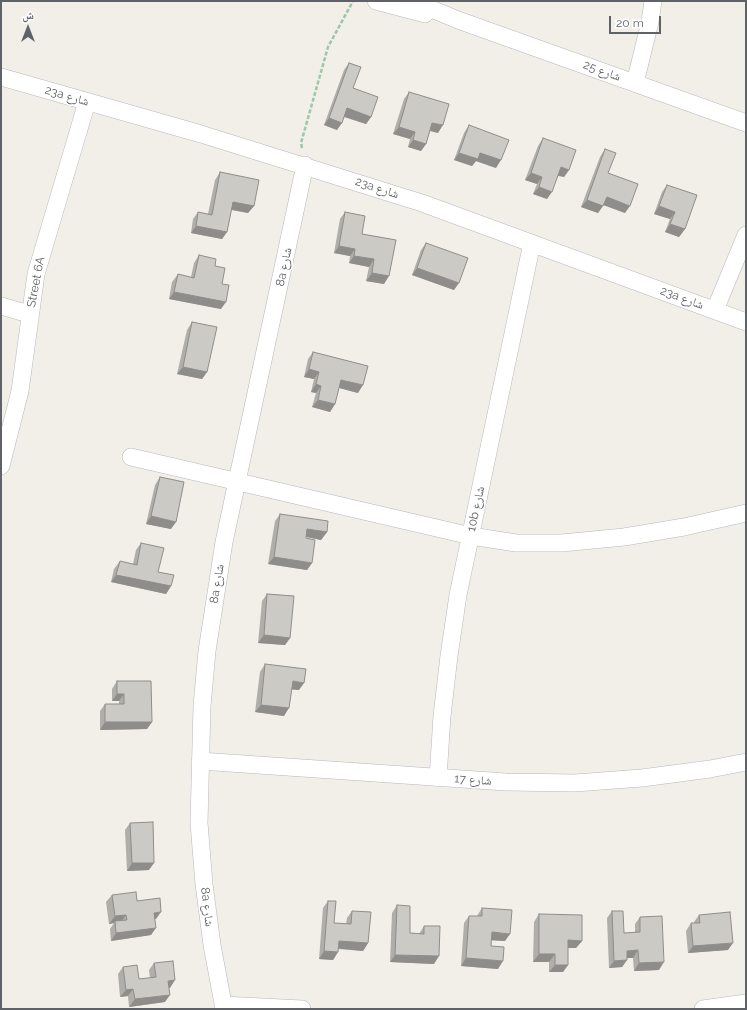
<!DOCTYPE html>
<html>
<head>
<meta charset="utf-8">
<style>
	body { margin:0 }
	#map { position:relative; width:747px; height:1010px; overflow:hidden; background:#f1efe8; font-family:Raleway,"Noto Naskh Arabic",sans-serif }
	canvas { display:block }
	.frame { position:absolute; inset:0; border:2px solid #5f6368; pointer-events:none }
	.north { position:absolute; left:8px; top:8px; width:40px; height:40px; -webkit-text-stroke:3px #fff; paint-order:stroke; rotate:0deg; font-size:11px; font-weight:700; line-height:16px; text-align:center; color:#5f6368 }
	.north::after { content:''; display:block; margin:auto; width:14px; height:18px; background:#5f6368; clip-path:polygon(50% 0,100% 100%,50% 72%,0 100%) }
	.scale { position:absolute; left:609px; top:16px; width:52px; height:18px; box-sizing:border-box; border:2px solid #5f6368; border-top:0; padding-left:5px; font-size:12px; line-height:14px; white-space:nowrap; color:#5f6368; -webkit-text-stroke:3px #fff; paint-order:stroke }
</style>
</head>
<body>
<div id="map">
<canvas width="747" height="1010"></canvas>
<div class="frame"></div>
<div class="north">ش</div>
<div class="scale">20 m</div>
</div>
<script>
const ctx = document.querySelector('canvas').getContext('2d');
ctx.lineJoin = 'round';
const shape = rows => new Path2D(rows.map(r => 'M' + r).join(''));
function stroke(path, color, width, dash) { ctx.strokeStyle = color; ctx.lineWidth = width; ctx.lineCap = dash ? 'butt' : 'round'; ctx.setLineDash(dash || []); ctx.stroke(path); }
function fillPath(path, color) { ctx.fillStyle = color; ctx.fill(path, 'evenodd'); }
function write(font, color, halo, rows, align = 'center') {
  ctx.font = font + ' Raleway,"Noto Naskh Arabic",sans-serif'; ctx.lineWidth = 3; ctx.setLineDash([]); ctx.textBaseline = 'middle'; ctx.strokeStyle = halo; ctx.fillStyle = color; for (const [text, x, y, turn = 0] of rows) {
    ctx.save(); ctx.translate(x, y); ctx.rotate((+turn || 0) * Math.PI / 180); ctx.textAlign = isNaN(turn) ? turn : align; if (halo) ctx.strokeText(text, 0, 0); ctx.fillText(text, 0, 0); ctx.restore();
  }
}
const minor = shape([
	[376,1,425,14],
	[412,1,458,20,746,123],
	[1,77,201,134,422,203,746,322],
	[635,83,650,22,653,1],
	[1,306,29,314],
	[715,310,746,235],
	[131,457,471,536,516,543,562,543,624,537,684,527,746,513],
	[1,466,20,391,36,274,87,102],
	[200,761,506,782,575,783,642,778,710,769,746,762],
	[438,778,442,716,449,656,458,595,532,243],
	[223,1005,302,1009],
	[224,1009,212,945,204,884,199,823,202,706,207,651,224,542,305,165],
	[703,1009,746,1003]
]);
stroke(minor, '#b5b8bc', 18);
stroke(shape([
	[302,148,301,143,328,47,353,1]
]), '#9cc7a9', 2.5, [4, 2]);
stroke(minor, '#fff', 17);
fillPath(shape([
	[349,63,353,88,371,117,366,124,344,117,337,130,324,125,344,70],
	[409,92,438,133,430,131,426,144,421,151,408,147,410,139,393,134,404,99],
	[469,125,496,168,476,161,472,166,454,160,464,133],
	[543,138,569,170,564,177,558,176,547,199,533,194,537,184,525,180,538,146],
	[605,149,608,173,625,213,603,205,598,213,581,207,600,157],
	[220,172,254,206,248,213,231,210,227,232,222,239,191,233,193,219,198,212,208,214,215,180],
	[667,185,685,229,679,237,665,232,670,219,654,214,662,192],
	[345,212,362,234,396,240,384,284,366,281,369,267,349,263,350,256,334,253,340,219],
	[426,243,454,290,412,275,421,250],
	[199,255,215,266,222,284,221,309,169,299,172,282,178,274,191,277,194,263],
	[192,322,207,372,202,379,177,374,187,330],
	[313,352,358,393,339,388,335,404,330,412,312,407,316,393,311,392,314,379,304,377,308,359],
	[160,477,171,529,146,524,155,485],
	[280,514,327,532,321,540,306,537,312,563,307,570,268,564,275,521],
	[141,543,158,572,171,586,166,594,111,582,114,569,120,561,133,564,136,550],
	[267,594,290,638,285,645,258,643,262,601],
	[265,664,299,690,292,689,284,716,255,712,260,672],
	[117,681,152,722,147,729,100,730,100,711,105,704,119,704,119,701,112,701,112,689],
	[130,823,149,870,127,871,125,830],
	[112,895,137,901,156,919,155,919,151,935,111,941,110,929,114,923,109,924,106,902],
	[328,901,334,923,346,924,347,918,352,911,368,943,363,951,338,949,338,952,333,960,319,959,323,908],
	[397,905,410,933,419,934,424,926,434,964,390,962,392,913],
	[482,908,505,941,491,940,491,946,498,969,461,966,464,923,469,916,477,916],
	[612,911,624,933,635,933,635,924,640,917,659,970,634,971,633,958,627,958,627,960,622,967,609,968,607,918],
	[539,914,582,941,576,948,568,948,568,965,563,972,549,972,549,962,533,962,534,922],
	[699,915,728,950,688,953,686,931,691,923,694,923,694,922],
	[154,963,170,988,169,988,165,1002,129,1007,128,996,120,997,118,974,123,967,139,979,150,978,149,970]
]), '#afaea9');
fillPath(shape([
	[347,108,371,117,366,124,342,116],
	[329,118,342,123,337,130,324,125],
	[432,123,443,125,438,133,427,130],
	[399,127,415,132,410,139,393,134],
	[413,140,426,144,421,151,408,147],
	[459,153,480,153,501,160,496,168,476,161,472,166,454,160],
	[561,167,569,170,564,177,556,175],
	[531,173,542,177,537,184,525,180],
	[539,187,552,192,547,199,533,194],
	[607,197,630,206,625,213,601,204],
	[587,200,603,206,598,213,581,207],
	[233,202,254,206,248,213,228,209],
	[659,206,675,212,670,219,654,214],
	[670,224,685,229,679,237,665,232],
	[196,226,227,232,222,239,191,233],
	[339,246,355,249,350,256,334,253],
	[354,256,374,259,369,267,349,263],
	[417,268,459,283,454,290,412,275],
	[372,273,389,276,384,284,366,281],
	[174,292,226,302,221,309,169,299],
	[183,367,207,372,202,379,177,374],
	[309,369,319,372,314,379,304,377],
	[341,380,363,385,358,393,336,387],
	[316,384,321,386,316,393,311,392],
	[318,400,335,404,330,412,312,407],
	[151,516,176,522,171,529,146,524],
	[307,529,327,532,321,540,302,536],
	[274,557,312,563,307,570,268,564],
	[116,575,171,586,166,594,111,582],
	[264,635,290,638,285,645,258,643],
	[293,681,304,683,299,690,287,689],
	[117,694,124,694,119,701,112,701],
	[261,705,289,708,284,716,255,712],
	[105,722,152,722,147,729,100,730],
	[132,863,154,863,149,870,127,871],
	[161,912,156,919,149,920,154,913],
	[126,915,121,922,115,921,114,923,109,924,115,916],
	[156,928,151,935,111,941,116,933],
	[492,932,510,934,505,941,486,940],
	[568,940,582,941,576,948,563,948],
	[339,941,368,943,363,951,334,948],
	[733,943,728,950,688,953,693,946],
	[638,950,633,958,622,958,627,951],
	[324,951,338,952,333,960,319,959],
	[539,954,555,954,549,962,533,962],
	[395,955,439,956,434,964,390,962],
	[466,958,503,961,498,969,461,966],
	[627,960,622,967,609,968,614,961],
	[664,962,659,970,634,971,639,963],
	[555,965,568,965,563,972,549,972],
	[175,980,170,988,163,988,168,981],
	[133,989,128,996,120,997,126,990],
	[170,995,165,1002,129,1007,135,999]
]), '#8f8d8a');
const building = shape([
	[349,63,361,67,353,88,378,97,371,117,347,108,342,123,329,118,349,63],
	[409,92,449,104,443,125,432,123,426,144,413,140,415,132,399,127,409,92],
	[469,125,509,140,501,160,480,153,478,159,459,153,469,125],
	[543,138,576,150,569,170,561,167,552,192,539,187,542,177,531,173,543,138],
	[605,149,616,153,608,173,638,184,630,206,607,197,603,206,587,200,605,149],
	[220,172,259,180,254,206,233,202,227,232,196,226,198,212,212,215,220,172],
	[667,185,697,195,685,229,670,224,675,212,659,206,667,185],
	[345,212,365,216,362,234,396,240,389,276,372,273,374,259,354,256,355,249,339,246,345,212],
	[426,243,468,258,459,283,417,268,426,243],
	[199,255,216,259,215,266,225,268,222,284,229,285,226,302,174,292,178,274,194,278,199,255],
	[192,322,217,327,207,372,183,367,192,322],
	[313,352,368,366,363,385,341,380,335,404,318,400,321,386,316,384,319,372,309,369,313,352],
	[160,477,184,482,176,522,151,516,160,477],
	[280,514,328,521,327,532,307,529,306,538,315,540,312,563,274,557,280,514],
	[141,543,164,548,158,572,174,575,171,586,116,575,120,561,137,565,141,543],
	[267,594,294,596,290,638,264,635,267,594],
	[265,664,306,669,304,683,293,681,289,708,261,705,265,664],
	[117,681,151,681,152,722,105,722,105,704,124,704,124,694,117,694,117,681],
	[153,822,154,863,132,863,130,823,153,822],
	[136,892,137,901,160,898,161,912,154,913,156,928,116,933,115,921,127,920,126,915,115,916,112,895,136,892],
	[328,901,336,901,334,923,351,924,352,911,371,912,368,943,339,941,338,952,324,951,328,901],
	[397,905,410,906,410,933,424,934,424,926,440,926,439,956,395,955,397,905],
	[482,908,512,910,510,934,492,932,491,946,504,947,503,961,466,958,469,916,482,916,482,908],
	[612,911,623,911,624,933,640,932,640,917,662,916,664,962,639,963,638,950,627,951,627,960,614,961,612,911],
	[730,912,733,943,693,946,691,923,700,923,699,915,730,912],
	[539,914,582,915,582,941,568,940,568,965,555,965,555,954,539,954,539,914],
	[173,961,175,980,168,981,170,995,135,999,133,989,126,990,123,967,137,965,139,979,156,977,154,963,173,961]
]);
fillPath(building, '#cccac5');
stroke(building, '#8f8d8a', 1);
write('12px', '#5f6368', '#fff', [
	["شارع 25",602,71,20],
	["23a شارع",67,96,16],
	["23a شارع",377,188,18],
	["8a شارع",284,267,-78],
	["Street 6A",36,282,-79],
	["23a شارع",682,298,20],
	["10b شارع",476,509,-78],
	["8a شارع",217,584,-81],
	["شارع 17",473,780,4],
	["8a شارع",207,907,83]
]);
</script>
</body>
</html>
